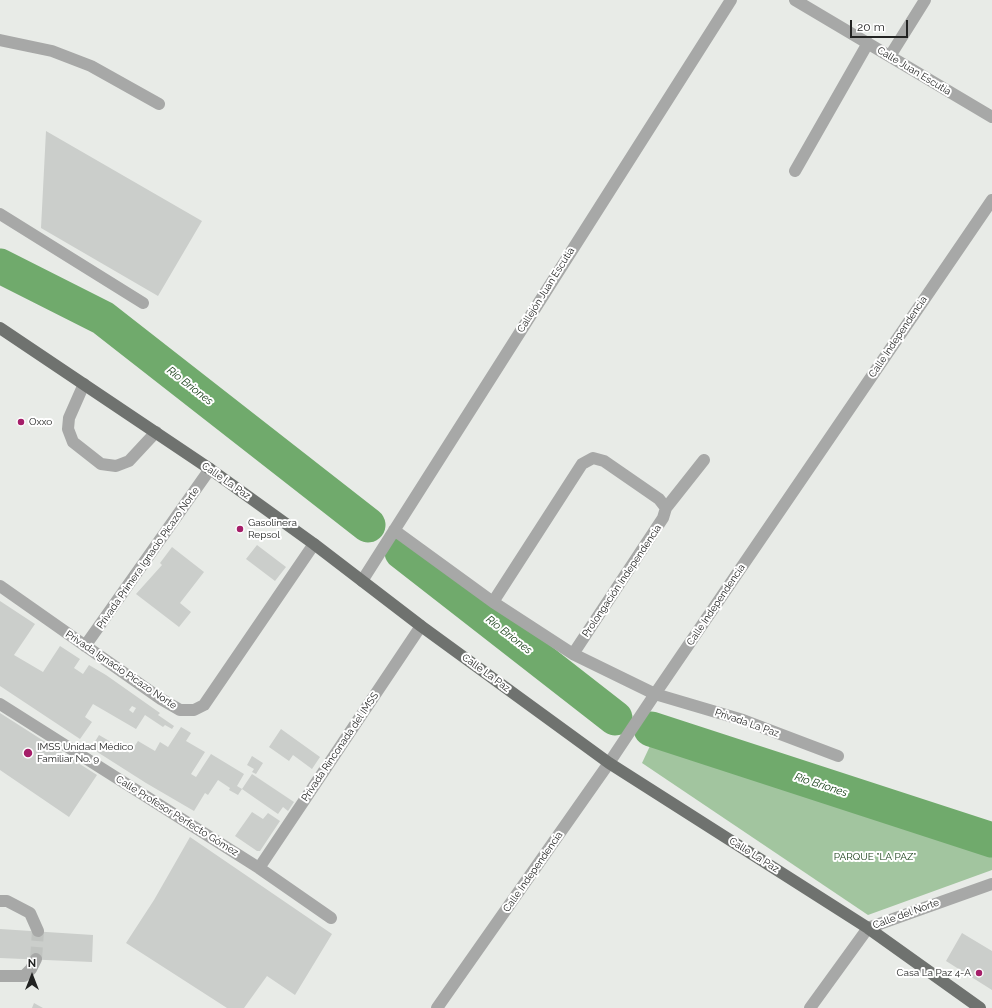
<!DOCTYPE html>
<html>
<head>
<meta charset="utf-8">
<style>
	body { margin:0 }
	#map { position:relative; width:992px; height:1008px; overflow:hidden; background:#e8ebe7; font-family:Raleway,sans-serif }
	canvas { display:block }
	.north { position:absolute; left:12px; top:956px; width:40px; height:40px; -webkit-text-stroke:3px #fff; paint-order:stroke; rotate:0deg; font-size:11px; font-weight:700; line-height:16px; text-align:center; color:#222322 }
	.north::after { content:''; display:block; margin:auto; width:14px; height:18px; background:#222322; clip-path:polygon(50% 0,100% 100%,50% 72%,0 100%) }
	.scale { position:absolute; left:850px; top:20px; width:58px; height:18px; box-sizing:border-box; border:2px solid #222322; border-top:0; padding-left:5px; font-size:12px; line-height:14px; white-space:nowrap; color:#222322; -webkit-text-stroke:3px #fff; paint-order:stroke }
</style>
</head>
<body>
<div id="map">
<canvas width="992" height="1008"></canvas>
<div class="north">N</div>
<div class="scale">20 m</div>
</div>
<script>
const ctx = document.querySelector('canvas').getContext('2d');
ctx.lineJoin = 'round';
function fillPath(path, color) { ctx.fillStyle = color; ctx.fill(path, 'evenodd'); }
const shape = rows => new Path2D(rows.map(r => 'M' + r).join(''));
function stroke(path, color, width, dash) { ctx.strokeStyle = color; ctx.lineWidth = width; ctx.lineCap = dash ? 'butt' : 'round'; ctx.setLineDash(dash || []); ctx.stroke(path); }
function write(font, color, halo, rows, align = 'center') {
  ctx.font = font + ' Raleway,sans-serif'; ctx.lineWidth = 4; ctx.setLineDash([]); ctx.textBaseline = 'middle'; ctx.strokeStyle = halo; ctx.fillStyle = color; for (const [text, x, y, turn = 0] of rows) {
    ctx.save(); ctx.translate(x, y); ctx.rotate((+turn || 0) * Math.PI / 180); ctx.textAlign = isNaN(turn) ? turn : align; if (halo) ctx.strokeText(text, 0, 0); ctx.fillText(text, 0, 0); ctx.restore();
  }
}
fillPath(shape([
	[657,731,992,840,992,870,868,915,642,763]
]), '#a2c59f');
stroke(shape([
	[0,266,103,318,368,525],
	[402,552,615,718],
	[651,729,992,840]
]), '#70aa6c', 35);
fillPath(shape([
	[46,131,202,221,158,296,41,228],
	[257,545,286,567,275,581,246,559],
	[172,547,204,572,180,603,191,612,179,627,136,594,162,565,160,563],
	[0,601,35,624,14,655,43,672,60,646,80,659,74,668,83,674,89,665,106,675,160,713,158,715,174,726,172,729,165,725,163,727,145,715,136,729,93,704,85,717,92,722,80,739,0,686],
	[132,706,136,708,133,713,129,710],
	[0,713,97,775,69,817,0,770],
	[181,727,191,733,186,741,205,752,191,774,196,777,211,754,244,774,237,786,242,789,238,795,229,790,230,788,218,780,208,795,205,793,194,811,146,783,91,748,99,735,130,753,138,741,155,751,160,742,168,747],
	[281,729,320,757,312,769,293,755,289,761,269,747],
	[252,756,263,763,256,774,252,772,254,769,247,765],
	[252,774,294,802,288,811,283,807,278,814,242,789],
	[252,812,263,819,268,813,280,821,260,851,257,851,235,836],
	[190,837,332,934,295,995,267,976,244,1008,227,1008,126,943,154,900],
	[0,929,93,935,92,962,0,958],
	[962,933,992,951,992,990,946,961],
	[34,1003,43,1008,32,1008]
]), '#cbcecb');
stroke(shape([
	[36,959,38,931]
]), '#c0c3c0', 12, [12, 6]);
stroke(shape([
	[795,0,992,117],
	[0,40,52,51,91,66,159,104],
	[890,56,925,0],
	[795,171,868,43],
	[0,214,143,303],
	[84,384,69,418,68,429,73,442,101,464,116,466,129,461,156,432],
	[394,530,493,602,573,654,655,694,743,720,838,756],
	[362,581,731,0],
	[0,586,161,699,180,710,194,710,204,705,314,544],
	[493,602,582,464,593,458,604,461,659,499,666,508],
	[85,646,210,469],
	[573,654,663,518,666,508,704,460],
	[0,704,259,868,331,918],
	[259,868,421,626],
	[0,901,7,901,30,913,38,931],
	[0,976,24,976,31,969,36,959],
	[437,1008,609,763,655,694,992,200],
	[810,1008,868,928,992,884]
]), '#a7a8a7', 12);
stroke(shape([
	[0,328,210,469,314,544,421,626,609,763,868,928,980,1008]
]), '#6f726f', 12);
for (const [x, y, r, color] of [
	[21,422,4,"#a51e69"],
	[240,529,4,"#a51e69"],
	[28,753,5,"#a51e69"],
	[979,973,4,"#a51e69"]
]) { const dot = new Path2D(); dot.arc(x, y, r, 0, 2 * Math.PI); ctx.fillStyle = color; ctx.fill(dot); stroke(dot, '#fff', 1.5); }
write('10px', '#222322', '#fff', [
	["Calle Juan Escutia",914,71,31],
	["Callejón Juan Escutia",546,290,-58],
	["Calle Independencia",898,337,-56],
	["Calle La Paz",226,481,35],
	["Privada Primera Ignacio Picazo Norte",148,558,-55],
	["Prolongación Independencia",622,581,-56],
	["Calle Independencia",716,605,-56],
	["Privada Ignacio Picazo Norte",121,670,34],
	["Calle La Paz",486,673,36],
	["Privada La Paz",747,723,19],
	["Privada Rinconada del IMSS",340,747,-56],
	["Calle Profesor Perfecto Gómez",177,816,32],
	["Calle La Paz",754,855,32],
	["Calle Independencia",533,872,-55],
	["Calle del Norte",906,914,-20]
]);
write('10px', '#222322', '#fff', [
	["Oxxo",29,422],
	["Gasolinera",248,523],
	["Repsol",248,535],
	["IMSS Unidad Médico",37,747],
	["Familiar No. 9",37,759],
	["Casa La Paz 4-A",971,973,"right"]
], 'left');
write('10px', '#0e370d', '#fff', [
	["PARQUE \"LA PAZ\"",875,857]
]);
write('italic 11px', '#0f380e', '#fff', [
	["Rio Briones",190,386,38],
	["Rio Briones",509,635,38],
	["Rio Briones",821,785,18]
]);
</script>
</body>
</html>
